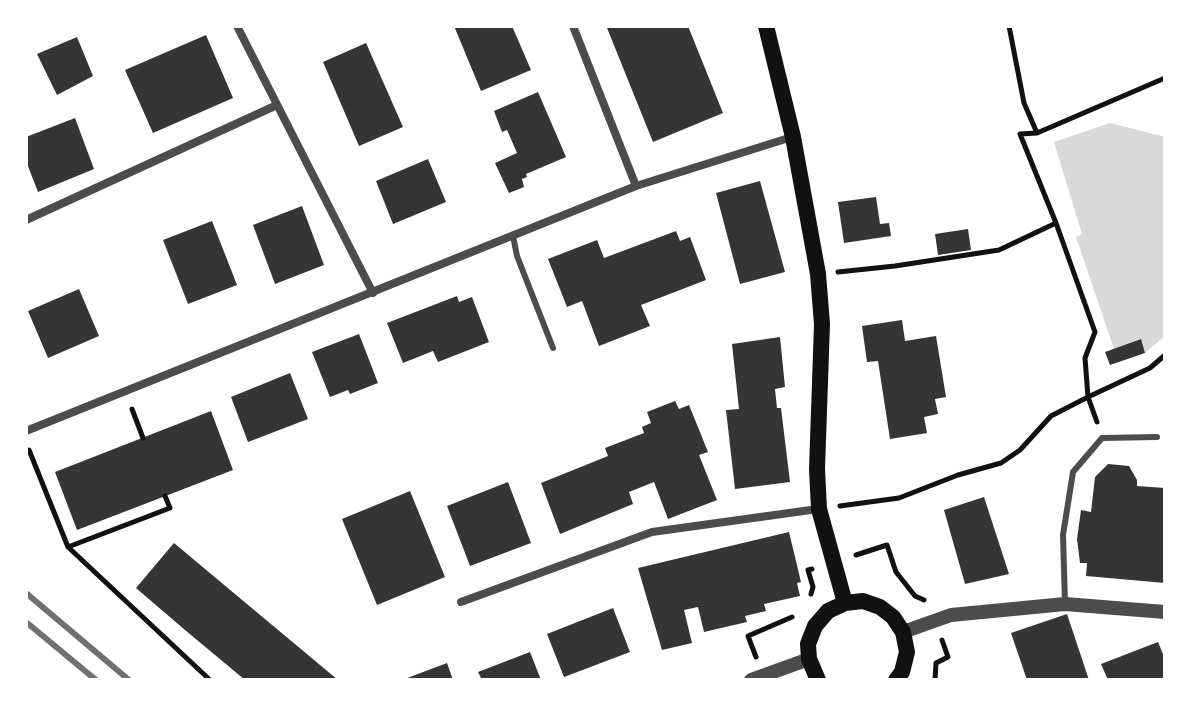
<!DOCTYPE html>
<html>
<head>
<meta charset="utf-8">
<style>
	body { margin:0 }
	#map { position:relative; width:1191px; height:706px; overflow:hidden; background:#fff; font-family:Spectral,serif }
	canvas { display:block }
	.frame { position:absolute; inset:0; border:28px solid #fff; pointer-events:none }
</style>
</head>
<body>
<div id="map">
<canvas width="1191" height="706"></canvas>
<div class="frame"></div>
</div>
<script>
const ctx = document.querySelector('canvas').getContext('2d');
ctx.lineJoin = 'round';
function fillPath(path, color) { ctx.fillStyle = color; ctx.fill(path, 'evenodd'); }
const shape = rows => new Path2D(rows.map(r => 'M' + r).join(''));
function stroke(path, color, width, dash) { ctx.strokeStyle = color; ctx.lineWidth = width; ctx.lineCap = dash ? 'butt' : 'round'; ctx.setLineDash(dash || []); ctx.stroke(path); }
fillPath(shape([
	[1110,123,1165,137,1165,336,1145,353,1140,339,1114,349,1076,237,1082,234,1054,142]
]), '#d9d9d9');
fillPath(shape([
	[454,26,512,26,531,70,481,91],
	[613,26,688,26,723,113,653,142,607,28],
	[206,35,233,98,153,133,125,70],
	[77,37,93,76,57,95,37,54],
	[366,43,403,127,359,146,323,62],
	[538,92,566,157,526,174,527,177,522,179,524,187,509,193,495,163,517,153,507,130,502,132,494,111],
	[75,118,94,169,38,192,26,161,26,137],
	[428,159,446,202,393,224,376,181],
	[760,181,785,272,740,284,716,193],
	[876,197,880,224,889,223,891,236,844,243,838,202],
	[302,206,324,265,275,284,253,225],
	[212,221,237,285,188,304,163,240],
	[968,229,971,250,938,255,935,234],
	[676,231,680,241,690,237,706,280,641,305,650,326,599,346,582,301,567,307,548,259,597,240,604,258],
	[79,289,99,336,48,358,28,311],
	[457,296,459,302,472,297,489,342,438,362,433,351,403,363,387,323],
	[902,320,905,341,936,336,946,397,935,399,938,414,924,417,927,433,890,439,878,361,867,362,862,326],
	[359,334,378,383,350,394,348,390,330,397,312,352],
	[780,337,785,387,775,389,777,408,781,408,790,482,735,489,726,410,739,409,732,344],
	[1141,339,1145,353,1110,365,1105,352],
	[290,373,308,419,248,442,231,397],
	[675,401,679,409,689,405,708,452,699,455,717,500,668,519,654,482,629,492,633,504,560,534,541,483,608,456,605,448,644,433,642,427,651,423,647,412],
	[211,411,233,470,77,530,55,472],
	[1108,464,1129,466,1137,480,1137,486,1165,488,1165,583,1086,576,1087,563,1080,563,1077,539,1081,510,1091,512,1095,477],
	[508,482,531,543,470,566,447,506],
	[410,491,445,577,377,605,342,519],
	[984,497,1009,574,965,584,944,510],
	[789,532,801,582,797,583,800,596,764,604,766,611,745,616,747,622,704,632,698,607,684,610,692,643,662,650,638,568],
	[174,543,223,584,338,680,245,680,185,630,136,588],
	[613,608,630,652,564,677,547,634],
	[1067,614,1089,680,1027,680,1011,633],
	[1158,642,1165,659,1165,680,1108,680,1101,664],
	[530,652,541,680,482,680,478,672],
	[447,663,453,680,402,680]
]), '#353535');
stroke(shape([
	[1009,26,1024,103,1037,133],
	[1056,223,1020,134,1037,133,1165,78],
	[838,272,895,266,999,250,1056,223,1095,332,1085,358,1088,397,1051,416,1020,450,1001,463,958,475,899,498,840,506],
	[132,409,143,438],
	[1097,422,1088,397,1150,368,1165,355],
	[29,450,68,547,210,680],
	[68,547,170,508,165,496],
	[856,555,887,545,896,572,915,596,924,600],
	[811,594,813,587,808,570,812,569],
	[756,657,748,636,792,617],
	[935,680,936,663,948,657,942,640]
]), '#111', 5);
stroke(shape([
	[513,236,517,256,553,348],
	[1065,603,1063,535,1073,472,1102,438,1157,437]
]), '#4c4c4c', 6);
stroke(shape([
	[237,26,373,293],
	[573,26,636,186],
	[26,220,277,105],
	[26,431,636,186,792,137],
	[461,602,652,532,818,509]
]), '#4c4c4c', 8);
stroke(shape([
	[903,632,951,615,1065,604,1165,612],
	[751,680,809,659]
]), '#4c4c4c', 14);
stroke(shape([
	[766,26,793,137,818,274,822,324,817,469,819,509,845,603],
	[818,680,809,659,808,644,815,626,828,611,845,603,863,601,880,607,893,617,903,632,907,652,902,672,896,680]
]), '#111', 16);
stroke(shape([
	[26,593,129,680],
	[26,622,96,680]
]), '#707070', 6);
</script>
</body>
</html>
